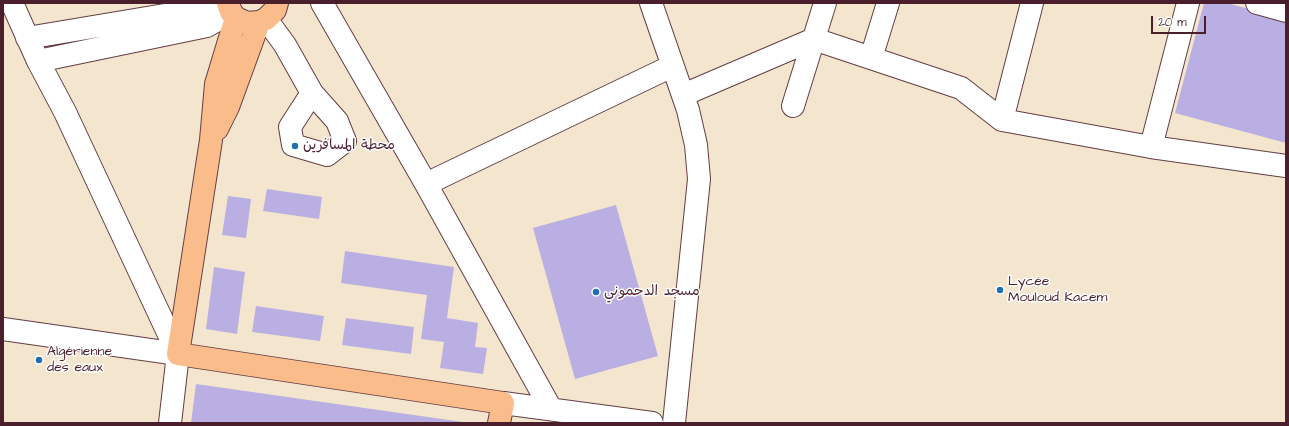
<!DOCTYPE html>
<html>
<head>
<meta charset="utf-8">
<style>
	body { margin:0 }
	#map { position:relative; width:1289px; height:426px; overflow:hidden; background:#f4e6ce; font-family:"Architects Daughter",sans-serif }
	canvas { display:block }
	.frame { position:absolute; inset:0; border:4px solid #4a1f2b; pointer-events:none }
	.scale { position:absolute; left:1151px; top:16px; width:55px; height:18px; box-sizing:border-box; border:2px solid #4a1f2b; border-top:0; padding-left:5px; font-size:12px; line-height:14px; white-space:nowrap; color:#4a1f2b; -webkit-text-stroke:3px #fff; paint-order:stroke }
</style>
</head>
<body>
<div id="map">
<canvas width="1289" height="426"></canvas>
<div class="frame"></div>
<div class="scale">20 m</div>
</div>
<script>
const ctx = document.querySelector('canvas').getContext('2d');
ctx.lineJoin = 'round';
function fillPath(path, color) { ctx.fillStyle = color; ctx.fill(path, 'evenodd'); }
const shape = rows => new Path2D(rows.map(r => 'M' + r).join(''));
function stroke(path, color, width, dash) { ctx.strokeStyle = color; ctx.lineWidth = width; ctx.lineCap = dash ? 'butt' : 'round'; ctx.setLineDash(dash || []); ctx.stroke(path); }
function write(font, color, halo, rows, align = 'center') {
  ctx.font = font + ' "Architects Daughter","Playpen Sans Arabic",sans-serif'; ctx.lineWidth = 3; ctx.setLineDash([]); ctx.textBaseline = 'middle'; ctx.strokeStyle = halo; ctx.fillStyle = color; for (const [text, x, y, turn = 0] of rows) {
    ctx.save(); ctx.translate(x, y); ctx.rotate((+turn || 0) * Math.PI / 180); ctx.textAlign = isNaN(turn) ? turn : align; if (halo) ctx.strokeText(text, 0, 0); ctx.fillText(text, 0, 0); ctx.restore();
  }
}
fillPath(shape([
	[1204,3,1227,3,1286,19,1286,143,1175,113],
	[267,189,322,197,319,219,263,211],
	[228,196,251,199,246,238,222,235],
	[616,205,658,356,575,379,533,228],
	[345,251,454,267,447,318,478,323,475,347,487,348,483,374,440,368,444,342,421,339,427,295,341,283],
	[214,267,245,272,237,334,206,329],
	[256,306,324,316,320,341,252,332],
	[346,318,414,327,411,354,342,345],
	[196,384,463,422,463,423,191,423]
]), '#baafe2');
const minor = shape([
	[12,3,38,61,65,112,178,354],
	[322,3,426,184,551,409],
	[651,3,688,110,696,145,699,179,674,423],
	[1257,3,1286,11],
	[266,19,285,45,312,93,337,121,345,141,327,155,293,145,290,127,312,93],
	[27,38,201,9,210,3],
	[871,58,888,3],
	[38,61,207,26,231,12],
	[683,95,814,39,961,88,1002,120,1151,147,1286,166],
	[793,106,825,3],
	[1002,120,1032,3],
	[1151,147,1188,3],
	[426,184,672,66],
	[3,329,178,354,170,423],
	[503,403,652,423]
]);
const major = shape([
	[228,3,231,12,236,18,247,23,259,22,266,19,275,10,277,3],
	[236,18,216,84,211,140,178,354,503,403,499,423],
	[217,129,228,107,259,22]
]);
stroke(minor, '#643d43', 24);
stroke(major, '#643d43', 24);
stroke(minor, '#fff', 22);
stroke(major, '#fabc8b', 22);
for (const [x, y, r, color] of [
	[295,146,4,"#1f6fb2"],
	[1000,290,4,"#1f6fb2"],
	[596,292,4,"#1f6fb2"],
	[39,360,4,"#1f6fb2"]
]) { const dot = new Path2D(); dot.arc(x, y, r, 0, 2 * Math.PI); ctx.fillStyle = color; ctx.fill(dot); stroke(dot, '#fff', 1.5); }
write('14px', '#4a1f2b', '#fff', [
	["محطة المسافرين",303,146],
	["Lycée",1008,282],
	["Mouloud Kacem",1008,298],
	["مسجد الدحموني",604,292],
	["Algérienne",47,352],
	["des eaux",47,368]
], 'left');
</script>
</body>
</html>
